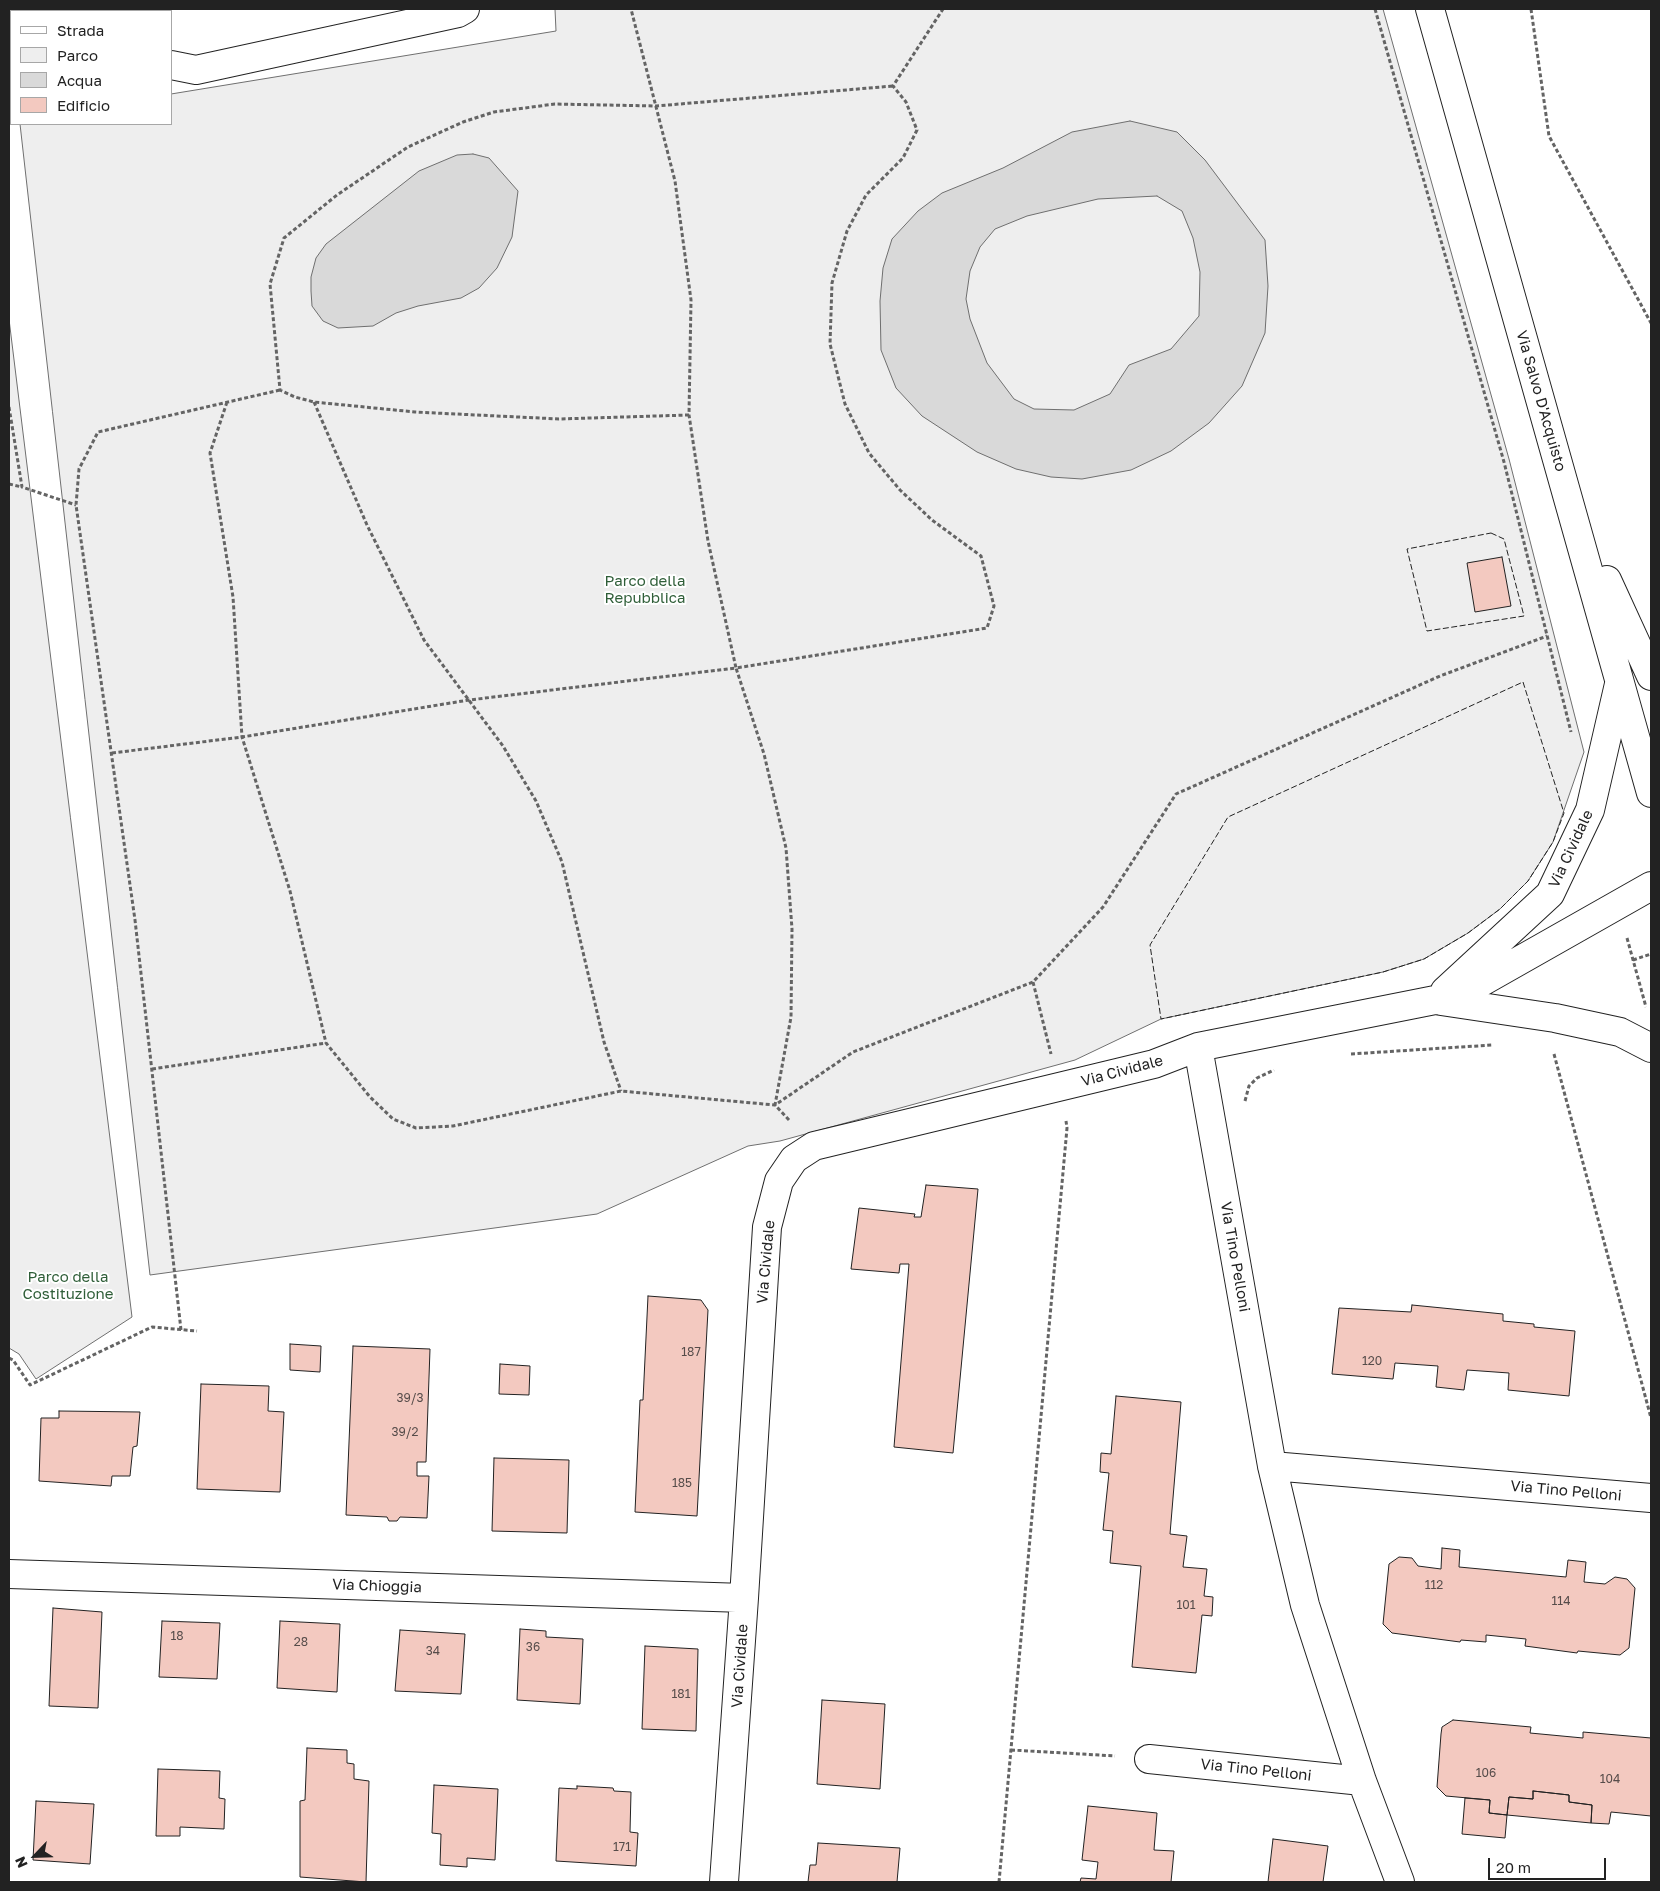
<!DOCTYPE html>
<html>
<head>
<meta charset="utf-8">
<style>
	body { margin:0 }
	#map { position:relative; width:1660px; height:1891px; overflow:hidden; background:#fff; font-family:"Golos Text",sans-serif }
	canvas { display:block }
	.frame { position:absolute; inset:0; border:10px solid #222; pointer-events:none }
	.legend { position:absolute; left:10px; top:10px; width:162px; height:115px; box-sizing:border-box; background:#fff; border:1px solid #a7a7a7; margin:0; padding:6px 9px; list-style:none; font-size:15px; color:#222 }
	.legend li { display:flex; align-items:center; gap:10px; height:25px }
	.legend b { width:25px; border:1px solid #a7a7a7 }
	.north { position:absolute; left:10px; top:1831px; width:50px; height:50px; -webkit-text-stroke:4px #fff; paint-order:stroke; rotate:246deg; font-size:14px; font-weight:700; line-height:20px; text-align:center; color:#222 }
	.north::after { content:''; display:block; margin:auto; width:18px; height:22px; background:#222; clip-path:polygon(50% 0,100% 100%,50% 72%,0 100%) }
	.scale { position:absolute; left:1488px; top:1858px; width:118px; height:22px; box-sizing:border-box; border:2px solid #222; border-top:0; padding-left:6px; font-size:15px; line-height:18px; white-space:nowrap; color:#222; -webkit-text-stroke:4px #fff; paint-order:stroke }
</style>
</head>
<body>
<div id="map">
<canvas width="1660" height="1891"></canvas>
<div class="frame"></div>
<ul class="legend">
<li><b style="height:6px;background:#fff"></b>Strada</li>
<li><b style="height:14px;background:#eee"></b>Parco</li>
<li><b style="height:14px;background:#d9d9d9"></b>Acqua</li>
<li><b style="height:14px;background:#f3c9c0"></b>Edificio</li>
</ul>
<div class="north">N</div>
<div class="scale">20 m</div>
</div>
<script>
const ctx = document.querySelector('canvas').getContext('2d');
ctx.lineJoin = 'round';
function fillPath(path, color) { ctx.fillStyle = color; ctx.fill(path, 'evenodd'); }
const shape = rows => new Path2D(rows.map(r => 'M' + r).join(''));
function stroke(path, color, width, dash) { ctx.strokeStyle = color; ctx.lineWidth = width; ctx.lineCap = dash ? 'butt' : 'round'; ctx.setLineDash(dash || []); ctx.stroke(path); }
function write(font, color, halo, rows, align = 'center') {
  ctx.font = font + ' "Golos Text",sans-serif'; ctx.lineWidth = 4; ctx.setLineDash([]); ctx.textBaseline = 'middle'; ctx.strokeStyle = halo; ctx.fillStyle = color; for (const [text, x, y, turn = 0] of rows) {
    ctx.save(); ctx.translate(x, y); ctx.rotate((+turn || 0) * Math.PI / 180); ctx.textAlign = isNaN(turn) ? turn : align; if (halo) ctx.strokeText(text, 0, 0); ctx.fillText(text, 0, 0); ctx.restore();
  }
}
const green = shape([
	[555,9,1383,9,1509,459,1584,752,1553,842,1528,881,1500,909,1468,933,1424,959,1383,972,1161,1019,1075,1060,780,1141,748,1146,597,1214,150,1275,20,124,171,124,171,94,556,31,555,9],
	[9,319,132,1317,36,1379,19,1354,9,1348,9,319]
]);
fillPath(green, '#eee');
stroke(green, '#6f6f6f', 1);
const water = shape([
	[1130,121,1177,132,1205,160,1265,240,1268,286,1265,333,1242,386,1209,423,1171,451,1131,470,1082,479,1051,477,1016,469,977,452,922,416,896,388,881,350,880,301,883,268,892,239,918,211,942,193,1003,168,1072,132,1130,121],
	[1157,196,1182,211,1193,238,1200,272,1199,316,1171,349,1129,365,1110,394,1074,410,1034,409,1014,399,987,363,970,319,966,299,970,271,980,247,995,229,1027,216,1098,199,1157,196],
	[473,154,489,158,518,191,512,237,497,268,479,288,461,298,418,306,396,313,373,326,338,328,323,321,312,306,311,291,311,277,316,258,326,244,419,171,457,155,473,154]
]);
fillPath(water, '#d9d9d9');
stroke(water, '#6f6f6f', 1);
const building = shape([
	[1502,557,1511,606,1475,612,1467,563,1502,557],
	[926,1185,978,1189,953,1453,894,1447,909,1264,900,1264,899,1273,851,1269,859,1208,915,1214,914,1217,921,1217,926,1185],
	[648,1296,701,1300,708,1310,697,1516,635,1512,640,1400,643,1400,648,1296],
	[1412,1305,1503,1314,1503,1321,1534,1324,1534,1327,1575,1331,1569,1396,1508,1390,1509,1373,1467,1370,1464,1390,1436,1387,1438,1366,1395,1363,1393,1379,1332,1374,1339,1308,1411,1312,1412,1305],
	[290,1344,321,1346,320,1372,290,1370,290,1344],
	[353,1346,430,1349,426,1462,417,1462,417,1476,429,1476,427,1518,400,1517,397,1521,389,1521,387,1517,346,1515,353,1346],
	[500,1364,530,1366,529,1395,499,1394,500,1364],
	[201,1384,269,1386,268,1411,284,1412,280,1492,197,1489,201,1384],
	[1116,1396,1181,1402,1170,1534,1187,1536,1183,1567,1207,1569,1204,1596,1213,1597,1212,1616,1202,1615,1196,1673,1132,1667,1141,1566,1110,1563,1113,1531,1103,1530,1109,1473,1100,1472,1101,1453,1111,1454,1116,1396],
	[59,1411,140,1412,137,1446,133,1447,130,1476,112,1476,111,1486,39,1481,41,1418,59,1418,59,1411],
	[494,1458,569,1460,567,1533,492,1531,494,1458],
	[1442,1548,1460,1550,1459,1567,1566,1577,1568,1560,1586,1562,1584,1582,1605,1584,1615,1577,1627,1579,1635,1588,1629,1648,1620,1655,1578,1651,1577,1653,1525,1646,1526,1639,1486,1635,1486,1642,1461,1640,1460,1642,1392,1633,1383,1624,1389,1564,1399,1557,1412,1558,1418,1566,1441,1569,1442,1548],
	[53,1608,102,1612,98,1708,49,1706,53,1608],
	[162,1621,220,1623,217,1679,159,1677,162,1621],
	[280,1621,340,1624,337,1692,277,1688,280,1621],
	[520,1629,546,1631,546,1637,583,1639,580,1704,517,1700,520,1629],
	[400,1630,465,1634,461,1694,395,1691,400,1630],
	[645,1646,698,1649,696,1731,642,1729,645,1646],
	[822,1700,885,1704,880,1789,817,1784,822,1700],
	[1453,1720,1531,1727,1530,1733,1583,1738,1583,1732,1651,1738,1651,1816,1611,1812,1609,1824,1591,1823,1592,1805,1569,1802,1569,1795,1533,1791,1533,1799,1509,1797,1507,1815,1489,1813,1490,1800,1446,1796,1437,1787,1441,1734,1442,1727,1453,1720],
	[307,1748,347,1750,347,1763,354,1764,354,1779,369,1781,366,1882,300,1877,300,1801,305,1800,307,1748],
	[158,1769,220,1771,219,1798,225,1799,224,1829,180,1827,180,1836,156,1836,158,1769],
	[434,1785,498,1789,495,1860,467,1858,467,1867,440,1865,441,1834,432,1833,434,1785],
	[577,1786,613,1788,614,1791,631,1792,630,1832,638,1833,636,1866,556,1861,559,1788,577,1789,577,1786],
	[1533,1791,1569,1795,1569,1802,1592,1805,1591,1823,1507,1815,1509,1797,1533,1799,1533,1791],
	[1465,1798,1490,1800,1489,1813,1507,1815,1505,1838,1462,1834,1465,1798],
	[36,1801,94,1804,90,1864,33,1860,36,1801],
	[1088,1806,1157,1813,1154,1850,1174,1851,1171,1882,1080,1882,1081,1878,1096,1879,1098,1862,1082,1860,1088,1806],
	[1273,1839,1328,1846,1323,1882,1268,1882,1273,1839],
	[818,1843,900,1848,897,1882,808,1882,810,1865,816,1865,818,1843]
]);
fillPath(building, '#f3c9c0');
stroke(building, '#222', 1);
const minor = shape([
	[88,9,91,11],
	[1430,9,1651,793],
	[171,65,196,70,458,13,465,9],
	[1607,580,1651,676],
	[1445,991,1550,894,1590,810,1619,684],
	[1441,1001,1555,1018,1620,1032,1651,1048],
	[1198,1047,1272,1466,1305,1605,1362,1781,1400,1882],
	[1272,1466,1651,1498],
	[9,1574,744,1598],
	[1149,1759,1362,1781],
	[724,1882,744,1598,767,1227,779,1181,794,1159,814,1146,1154,1064,1198,1047,1435,1000,1471,988,1651,886]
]);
stroke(minor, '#222', 30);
stroke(shape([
	[1375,9,1504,462,1571,732],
	[1531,9,1549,136,1651,323],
	[227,402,210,453,233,597,242,737,290,891,326,1043,370,1097,393,1119,416,1128,453,1126,621,1091,775,1105,853,1052,1033,982,1103,907,1176,794,1440,676,1547,636],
	[314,402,367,525,424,640,503,746,536,801,562,862,604,1042,621,1091],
	[9,407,22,487,76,505],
	[689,415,559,419,415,412,314,402,295,397,280,390,270,284,284,238,337,195,408,147,463,122,494,112,555,104,656,106,893,86],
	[9,484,22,487],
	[112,753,242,737,469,700,736,668,708,541,689,415,691,300,675,181,631,9],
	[1627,938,1646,1007],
	[1633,960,1651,954],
	[1033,982,1051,1054],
	[1351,1054,1492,1045],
	[1554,1054,1651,1418],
	[152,1069,326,1043],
	[1245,1101,1249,1086,1257,1078,1274,1070],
	[789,1120,775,1105,791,1017,792,929,786,848,764,754,736,668,987,628,994,606,981,556,932,520,900,490,869,453,845,404,830,344,832,283,847,231,866,195,903,158,917,130,906,102,893,86,943,9],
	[181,1330,135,920,76,505,79,469,98,432,280,390],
	[9,1358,13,1360,30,1385,152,1327,197,1331],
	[1011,1750,1115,1756],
	[999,1882,1067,1128,1066,1121]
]), '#646464', 3, [4, 2.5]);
stroke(minor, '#fff', 28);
stroke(shape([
	[1491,533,1504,539,1524,616,1427,631,1407,549,1491,533],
	[1523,682,1564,813,1553,842,1528,881,1500,909,1468,933,1424,959,1383,972,1161,1019,1150,945,1228,817,1523,682]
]), '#222', 1, [6, 2.5]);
write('12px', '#564c4a', null, [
	["187",691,1352],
	["120",1372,1361],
	["39/3",410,1398],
	["39/2",405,1432],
	["185",682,1483],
	["112",1434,1585],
	["114",1561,1601],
	["101",1186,1605],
	["18",177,1636],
	["28",301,1642],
	["36",533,1647],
	["34",433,1651],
	["181",681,1694],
	["106",1486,1773],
	["104",1610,1779],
	["171",622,1847]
]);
write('15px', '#222', '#fff', [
	["Via Salvo D'Acquisto",1541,401,74],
	["Via Cividale",1571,849,-65],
	["Via Cividale",1122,1071,-15],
	["Via Tino Pelloni",1235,1257,80],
	["Via Cividale",766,1262,-85],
	["Via Tino Pelloni",1566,1491,5],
	["Via Chioggia",377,1586,2],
	["Via Cividale",740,1666,-86],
	["Via Tino Pelloni",1256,1770,6]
]);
write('15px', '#2f5e38', '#fff', [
	["Parco della",645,581],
	["Repubblica",645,598],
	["Parco della",68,1277],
	["Costituzione",68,1294]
]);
</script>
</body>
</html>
